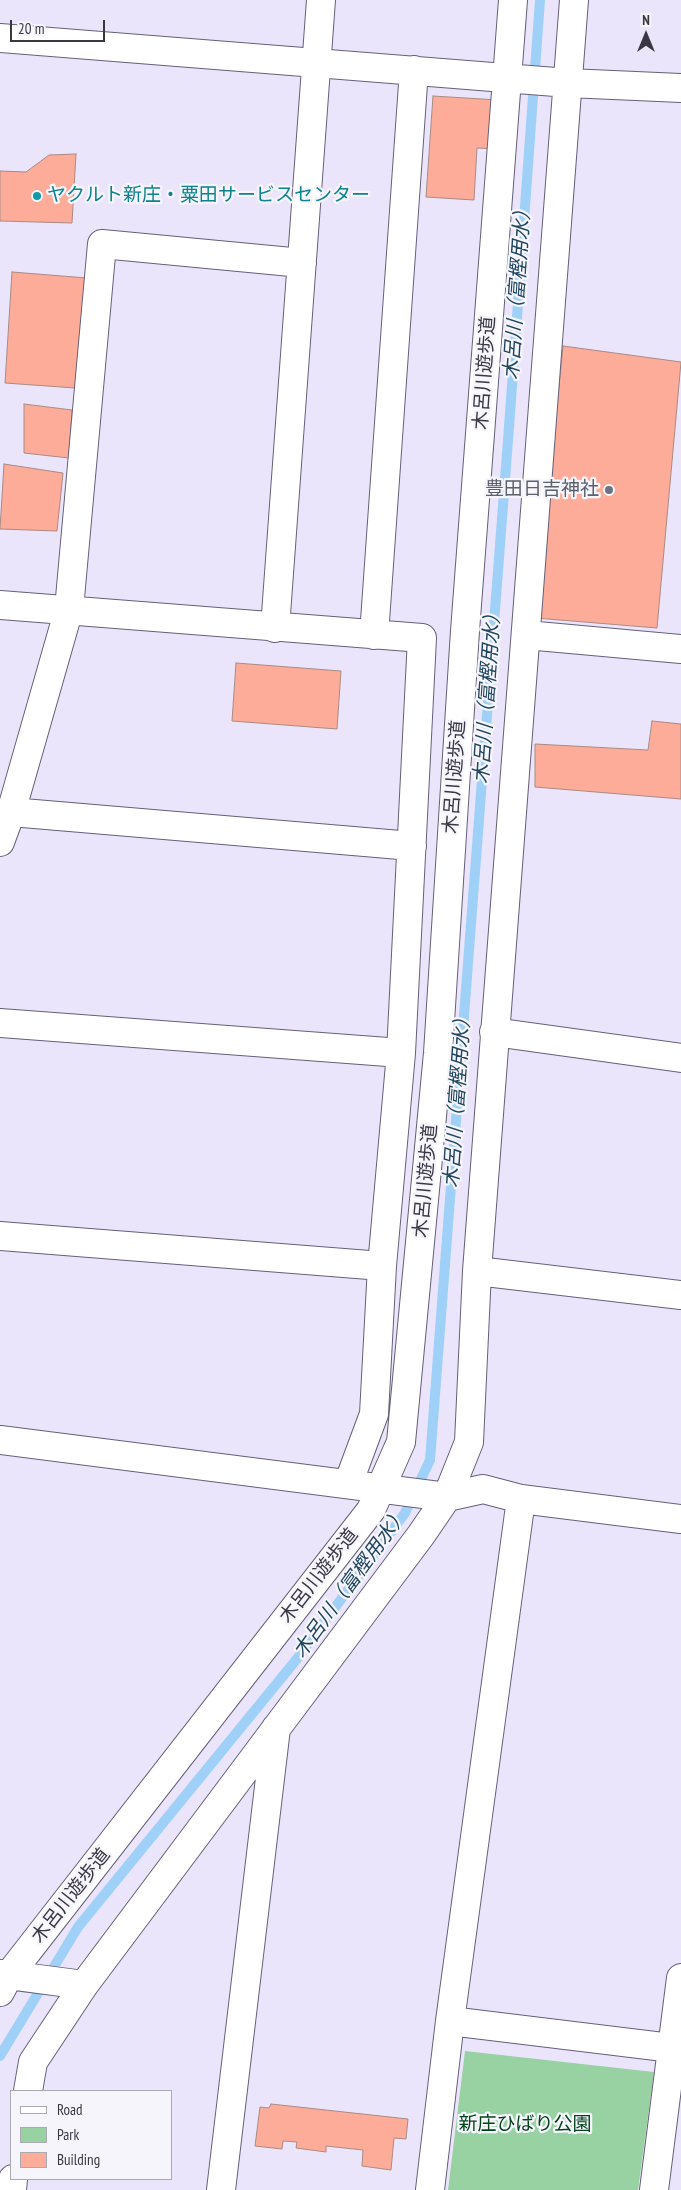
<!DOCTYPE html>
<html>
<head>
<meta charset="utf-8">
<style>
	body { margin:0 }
	#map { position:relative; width:681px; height:2190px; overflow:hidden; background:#ebe5fc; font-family:"PT Sans Narrow",sans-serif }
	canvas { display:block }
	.legend { position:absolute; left:10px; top:2090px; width:162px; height:90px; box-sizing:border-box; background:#f6f5fb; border:1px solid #aba9b1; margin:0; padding:6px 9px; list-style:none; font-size:15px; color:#3a3743 }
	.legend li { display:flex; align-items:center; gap:10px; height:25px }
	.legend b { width:25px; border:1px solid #aba9b1 }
	.north { position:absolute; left:621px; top:10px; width:50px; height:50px; -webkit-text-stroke:4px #f6f5fb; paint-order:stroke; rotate:0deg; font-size:14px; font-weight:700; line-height:20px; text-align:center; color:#3a3743 }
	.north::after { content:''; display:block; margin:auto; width:18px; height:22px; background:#3a3743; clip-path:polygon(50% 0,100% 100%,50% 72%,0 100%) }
	.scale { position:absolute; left:10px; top:20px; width:95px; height:22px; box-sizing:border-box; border:2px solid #3a3743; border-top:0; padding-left:6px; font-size:15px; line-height:18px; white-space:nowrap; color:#3a3743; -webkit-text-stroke:4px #f6f5fb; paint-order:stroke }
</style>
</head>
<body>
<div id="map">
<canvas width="681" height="2190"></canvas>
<ul class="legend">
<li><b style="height:6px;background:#fff"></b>Road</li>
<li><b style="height:14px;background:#98d1a2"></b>Park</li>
<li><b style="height:14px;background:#feac9a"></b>Building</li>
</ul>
<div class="north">N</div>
<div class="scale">20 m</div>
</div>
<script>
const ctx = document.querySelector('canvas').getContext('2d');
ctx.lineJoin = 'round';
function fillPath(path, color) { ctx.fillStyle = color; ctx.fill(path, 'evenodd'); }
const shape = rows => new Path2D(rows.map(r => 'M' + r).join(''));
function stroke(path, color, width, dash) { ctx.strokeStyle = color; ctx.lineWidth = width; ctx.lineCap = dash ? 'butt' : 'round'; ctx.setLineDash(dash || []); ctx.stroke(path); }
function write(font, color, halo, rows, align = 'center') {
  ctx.font = font + ' "PT Sans Narrow","Noto Sans JP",sans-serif'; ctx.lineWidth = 4.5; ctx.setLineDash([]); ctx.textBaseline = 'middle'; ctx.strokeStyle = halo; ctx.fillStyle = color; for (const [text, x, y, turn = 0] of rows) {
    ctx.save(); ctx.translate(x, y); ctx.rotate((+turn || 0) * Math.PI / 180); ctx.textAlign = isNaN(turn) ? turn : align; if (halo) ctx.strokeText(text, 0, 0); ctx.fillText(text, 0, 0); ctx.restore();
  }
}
fillPath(shape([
	[465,2051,654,2072,638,2190,448,2190]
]), '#98d1a2');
stroke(shape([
	[0,2056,78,1927,296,1660,405,1513,430,1460,509,427,540,0]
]), '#9fd1f8', 10);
const building = shape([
	[433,96,498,100,495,149,477,148,474,200,426,197,433,96],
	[76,154,72,223,0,221,0,171,26,172,49,155,76,154],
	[12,272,87,278,75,388,5,383,12,272],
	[563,346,681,362,657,628,536,618,563,346],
	[24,404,72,410,69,458,24,453,24,404],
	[4,464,63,473,57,531,0,529,4,464],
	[236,663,341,671,337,729,232,721,236,663],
	[652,721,681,724,681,799,535,787,535,744,648,750,652,721],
	[271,2104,408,2119,406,2139,394,2138,391,2170,362,2166,363,2150,326,2146,326,2152,296,2148,297,2142,283,2141,282,2149,255,2146,260,2107,269,2108,271,2104]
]);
fillPath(building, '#feac9a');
stroke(building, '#a98a83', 1);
const minor = shape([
	[574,0,477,1271,681,1295],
	[0,38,568,83,681,88],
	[0,605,422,638,401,1053,382,1266,374,1414,348,1484],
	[275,628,321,0],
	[374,635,414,70],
	[526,635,681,649],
	[11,812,412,846],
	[0,842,11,812,69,609,102,244,302,263],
	[0,1023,401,1053],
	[494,1032,681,1058],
	[0,1236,382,1266],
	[0,1440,447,1497,483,1489,521,1499,681,1519],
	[0,1974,84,1985],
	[0,1992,9,1975,371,1510,401,1442,438,1053,465,631,513,0],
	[450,2021,681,2049],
	[28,2091,33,2062,84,1985,421,1535,447,1497,469,1442,477,1271],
	[12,2190,13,2179],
	[221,2190,276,1728],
	[430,2190,450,2021,521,1499],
	[654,2190,681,1978]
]);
stroke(minor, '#665f78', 30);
stroke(minor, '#fff', 28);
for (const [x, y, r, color] of [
	[37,196,5,"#0f9aa8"],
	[609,490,5,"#6b7280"]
]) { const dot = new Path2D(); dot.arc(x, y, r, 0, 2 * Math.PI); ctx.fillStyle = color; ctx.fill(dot); stroke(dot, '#f6f5fb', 2); }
write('19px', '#0d838f', '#f6f5fb', [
	["ヤクルト新庄・粟田サービスセンター",47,196]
], 'left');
write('19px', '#3a3743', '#f6f5fb', [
	["木呂川遊歩道",485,373,-86],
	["木呂川遊歩道",455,777,-86],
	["木呂川遊歩道",426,1181,-85],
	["木呂川遊歩道",319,1576,-52],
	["木呂川遊歩道",71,1896,-52]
]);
write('19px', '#5b616d', '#f6f5fb', [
	["豊田日吉神社",599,490]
], 'right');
write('19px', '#00441a', '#f6f5fb', [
	["新庄ひばり公園",525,2125]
]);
write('italic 20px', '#1f455f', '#f6f5fb', [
	["木呂川（富樫用水）",518,290,-86],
	["木呂川（富樫用水）",488,694,-86],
	["木呂川（富樫用水）",458,1098,-86],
	["木呂川（富樫用水）",351,1583,-54]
]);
</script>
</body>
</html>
